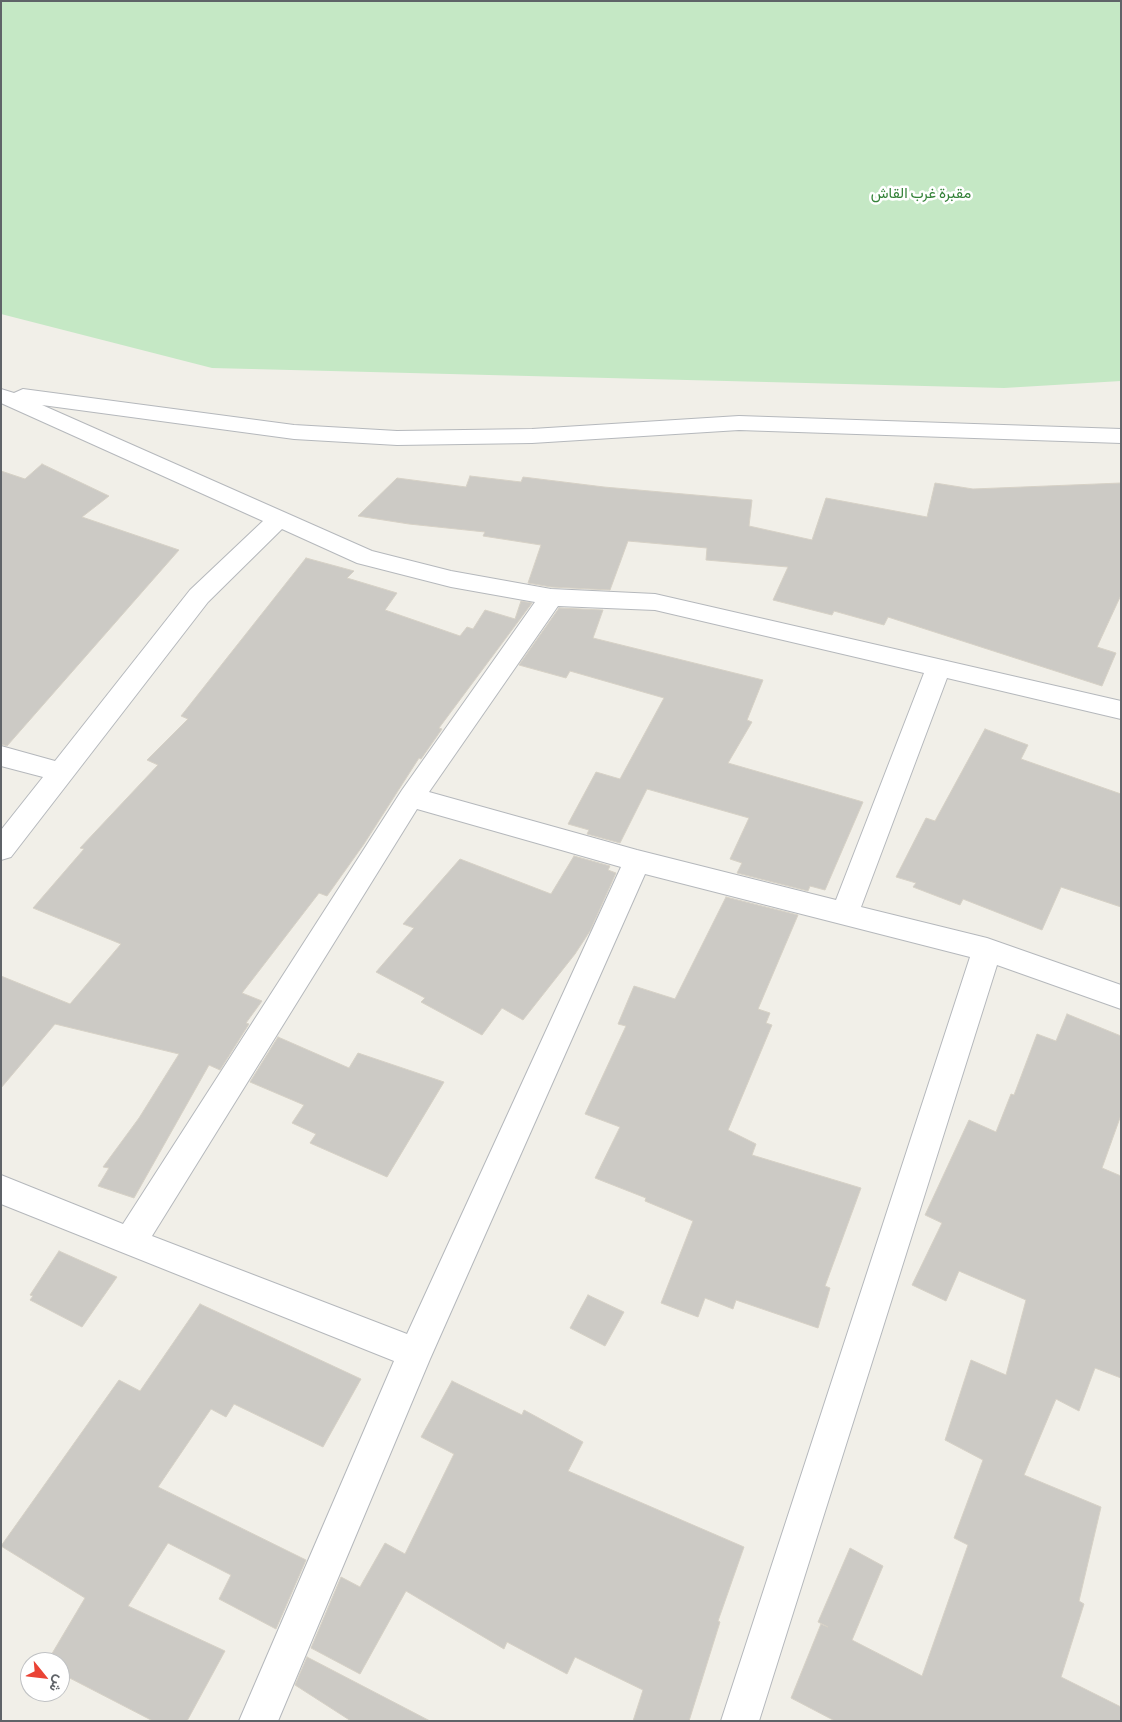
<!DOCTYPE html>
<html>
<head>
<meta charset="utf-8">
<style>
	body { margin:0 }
	#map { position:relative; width:1122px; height:1722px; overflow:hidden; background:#f1efe8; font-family:Commissioner,Vazirmatn,sans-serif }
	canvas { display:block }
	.frame { position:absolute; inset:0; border:2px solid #5f6368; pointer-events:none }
	.north { position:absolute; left:20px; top:1652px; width:50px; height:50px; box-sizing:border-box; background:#fff; border:1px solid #bfc1c3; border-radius:50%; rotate:119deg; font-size:14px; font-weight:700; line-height:20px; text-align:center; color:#5f6368 }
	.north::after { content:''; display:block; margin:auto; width:18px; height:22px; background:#ea4335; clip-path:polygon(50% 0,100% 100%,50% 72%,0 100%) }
</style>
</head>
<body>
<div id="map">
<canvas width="1122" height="1722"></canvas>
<div class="frame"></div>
<div class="north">ش</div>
</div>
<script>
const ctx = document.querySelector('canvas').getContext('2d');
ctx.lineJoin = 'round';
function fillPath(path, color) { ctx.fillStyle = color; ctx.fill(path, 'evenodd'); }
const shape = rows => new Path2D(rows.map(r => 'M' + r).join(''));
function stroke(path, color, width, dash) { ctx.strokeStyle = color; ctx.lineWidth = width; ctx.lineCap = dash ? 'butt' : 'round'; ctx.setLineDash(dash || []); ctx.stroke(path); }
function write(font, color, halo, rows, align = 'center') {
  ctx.font = font + ' Commissioner,Vazirmatn,sans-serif'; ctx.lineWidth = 5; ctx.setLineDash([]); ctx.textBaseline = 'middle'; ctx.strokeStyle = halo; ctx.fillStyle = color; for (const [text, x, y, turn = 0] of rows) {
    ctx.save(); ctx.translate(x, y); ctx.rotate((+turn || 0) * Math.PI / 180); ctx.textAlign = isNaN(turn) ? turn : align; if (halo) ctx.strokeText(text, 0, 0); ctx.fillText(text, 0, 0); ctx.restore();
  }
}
fillPath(shape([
	[1,1,1121,1,1121,381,1004,388,212,368,1,314]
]), '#c5e8c5');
const building = shape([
	[42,464,109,496,82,517,179,550,7,746,1,744,1,471,25,479,42,464],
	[470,476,521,482,523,477,604,487,752,500,749,526,812,540,826,498,927,517,935,483,973,489,1121,483,1121,595,1097,647,1116,653,1102,686,888,617,884,625,834,611,832,615,773,600,788,567,706,560,707,548,628,541,610,590,551,587,528,583,541,545,483,536,485,532,409,524,358,516,397,478,466,487,470,476],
	[306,558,354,571,347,578,397,593,385,610,460,636,467,627,473,629,485,610,515,619,521,601,532,603,439,728,442,729,421,759,419,758,364,844,327,896,319,893,242,993,262,1001,246,1023,249,1024,220,1070,209,1065,134,1198,98,1186,109,1168,103,1167,139,1118,179,1054,55,1024,1,1088,1,976,70,1004,121,944,33,908,84,849,80,848,158,765,147,760,188,719,181,716,306,558],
	[559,608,603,610,593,638,763,680,747,720,752,722,728,763,863,802,825,890,810,886,808,891,737,873,742,863,730,859,749,818,647,789,620,843,587,834,589,830,568,824,596,772,620,779,664,698,570,671,566,678,519,665,559,608],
	[985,729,1028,745,1021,759,1121,794,1121,907,1061,887,1042,930,963,899,960,905,913,887,916,883,896,877,926,818,935,821,985,729],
	[574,856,610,866,608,870,616,873,590,931,575,954,523,1020,502,1008,482,1035,421,1002,425,998,376,972,414,928,403,924,460,859,551,894,574,856],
	[726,897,798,915,758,1009,770,1013,766,1023,772,1025,728,1130,756,1144,752,1155,861,1188,825,1286,830,1288,818,1328,736,1300,733,1309,705,1298,698,1317,661,1303,693,1221,645,1201,646,1198,595,1178,620,1127,585,1114,626,1026,618,1024,634,986,675,999,726,897],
	[1067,1014,1121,1036,1121,1115,1102,1168,1121,1176,1121,1378,1095,1368,1079,1411,1056,1399,1024,1475,1101,1507,1079,1601,1084,1604,1061,1677,1121,1707,1121,1721,835,1721,791,1698,821,1624,828,1627,818,1622,850,1548,883,1566,852,1640,922,1676,968,1545,954,1538,983,1460,945,1440,971,1360,1006,1375,1026,1300,959,1271,946,1301,912,1285,942,1223,925,1215,969,1120,996,1132,1011,1094,1014,1095,1037,1034,1056,1041,1067,1014],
	[278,1037,349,1068,358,1053,444,1082,387,1177,310,1143,316,1134,292,1123,304,1105,250,1082,278,1037],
	[59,1251,117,1277,82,1327,30,1300,33,1296,30,1295,59,1251],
	[588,1295,624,1312,605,1346,570,1328,588,1295],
	[200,1304,361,1379,323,1447,234,1404,226,1417,211,1409,158,1487,306,1560,276,1629,219,1599,231,1575,168,1543,128,1606,225,1651,187,1721,153,1721,60,1673,60,1662,47,1662,85,1598,1,1546,119,1380,140,1391,200,1304],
	[452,1381,522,1415,524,1410,583,1442,568,1471,744,1547,718,1621,720,1622,689,1721,633,1721,643,1690,575,1657,567,1674,507,1642,504,1649,406,1591,360,1674,311,1648,341,1577,360,1587,385,1543,405,1554,454,1454,421,1437,452,1381],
	[307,1657,430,1721,351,1721,295,1685,307,1657]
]);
fillPath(building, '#cccac5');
stroke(building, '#d6d1c6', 1);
const street = shape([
	[1,389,14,393,23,389,294,425,397,431,532,429,739,416,1121,429,1121,443,739,430,532,443,397,445,294,439,42,405,372,551,451,571,551,589,655,594,1121,701,1121,719,947,678,861,907,987,938,1121,985,1121,1009,997,965,759,1721,721,1721,970,957,645,874,430,1359,278,1721,239,1721,394,1361,1,1204,1,1175,123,1224,402,790,535,602,451,587,357,563,282,529,208,602,11,857,1,860,1,830,43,777,1,766,1,746,55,761,190,590,263,521,1,403,1,389],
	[558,606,655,610,924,673,836,900,637,850,429,792,558,606],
	[417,809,621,867,407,1334,152,1236,417,809]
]);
stroke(street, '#b5b8bc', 2);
fillPath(street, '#fff');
write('15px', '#348238', '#fff', [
	["مقبرة غرب القاش",921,193]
]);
</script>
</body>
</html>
